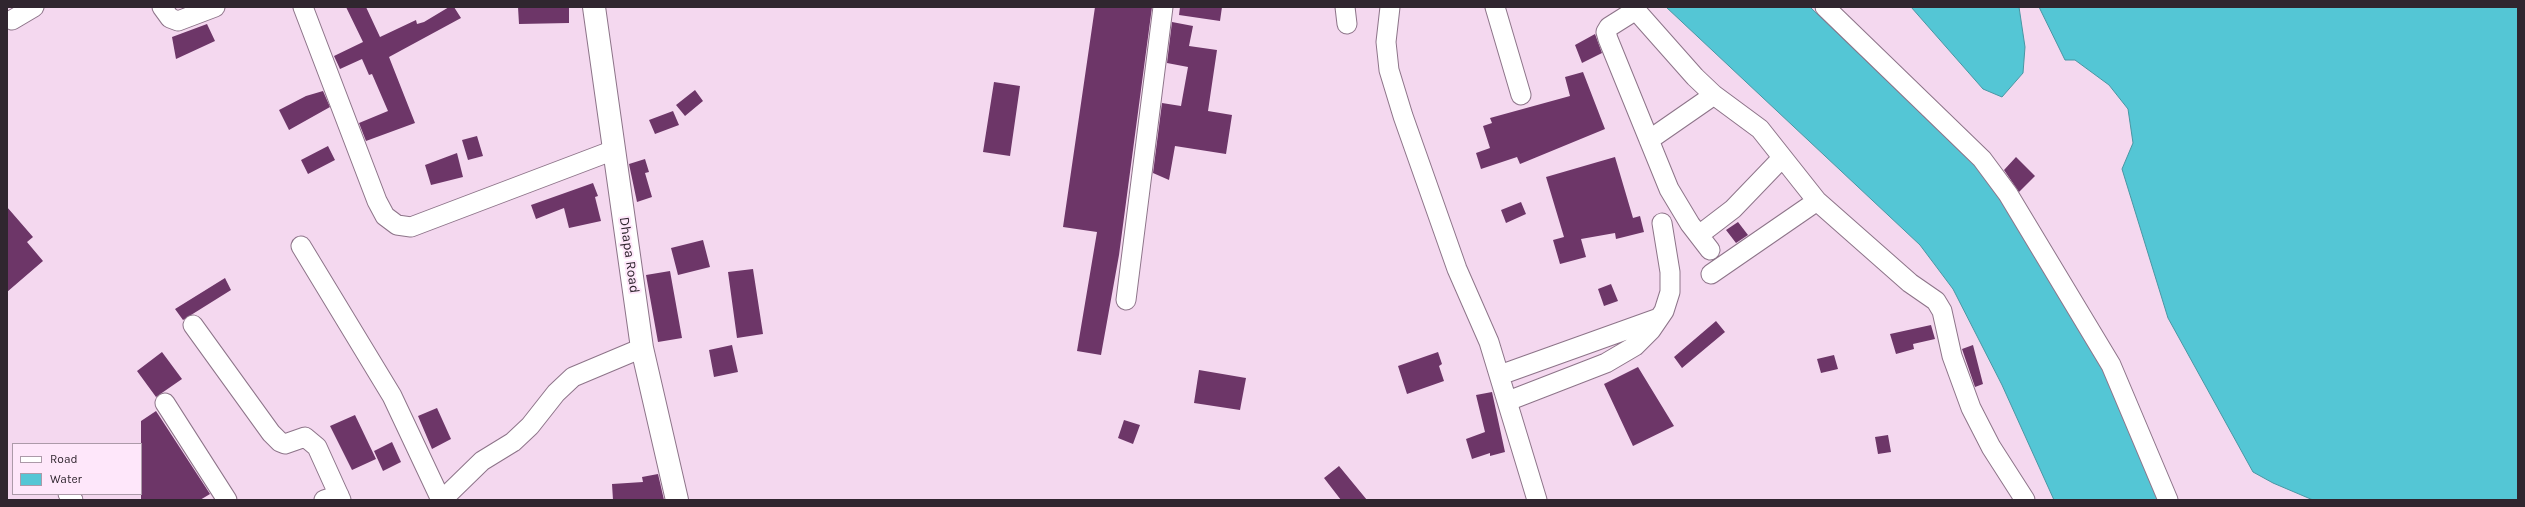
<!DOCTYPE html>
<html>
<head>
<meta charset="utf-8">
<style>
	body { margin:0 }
	#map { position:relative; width:2525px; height:507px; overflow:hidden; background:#f4d8ef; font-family:Karla,sans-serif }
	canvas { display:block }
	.frame { position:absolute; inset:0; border:8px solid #30262f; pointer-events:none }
	.legend { position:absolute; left:12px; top:443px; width:130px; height:52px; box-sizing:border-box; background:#fee7fa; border:1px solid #ac9aa9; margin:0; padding:5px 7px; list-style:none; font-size:12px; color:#30262f }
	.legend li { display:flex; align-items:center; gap:8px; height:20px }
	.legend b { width:20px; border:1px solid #ac9aa9 }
</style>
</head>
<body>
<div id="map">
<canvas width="2525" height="507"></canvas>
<div class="frame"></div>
<ul class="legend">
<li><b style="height:5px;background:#fff"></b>Road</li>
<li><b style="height:11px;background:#54c6d5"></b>Water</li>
</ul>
</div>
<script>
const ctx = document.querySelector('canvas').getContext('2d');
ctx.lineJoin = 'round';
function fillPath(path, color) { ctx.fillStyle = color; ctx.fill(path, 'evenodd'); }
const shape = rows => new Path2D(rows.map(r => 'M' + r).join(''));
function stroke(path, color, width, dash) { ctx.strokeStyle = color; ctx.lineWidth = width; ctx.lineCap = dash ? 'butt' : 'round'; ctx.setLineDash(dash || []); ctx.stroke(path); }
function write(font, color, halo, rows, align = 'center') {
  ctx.font = font + ' Karla,sans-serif'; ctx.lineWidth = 4; ctx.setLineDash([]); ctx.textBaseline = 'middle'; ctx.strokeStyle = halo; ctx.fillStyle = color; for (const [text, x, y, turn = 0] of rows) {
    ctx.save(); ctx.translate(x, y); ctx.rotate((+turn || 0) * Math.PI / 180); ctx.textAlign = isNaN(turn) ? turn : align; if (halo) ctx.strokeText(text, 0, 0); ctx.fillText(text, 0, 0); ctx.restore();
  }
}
const water = shape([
	[1666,7,1810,7,1964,155,1988,179,2095,350,2158,500,2054,500,2002,385,1953,289,1920,245,1666,7],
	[1911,7,2019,7,2025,47,2023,73,2002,97,1983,89,1911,7],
	[2039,7,2518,7,2518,500,2313,500,2273,483,2253,472,2168,318,2122,169,2133,143,2128,109,2109,85,2075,60,2065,60,2039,7]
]);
fillPath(water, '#54c6d5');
stroke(water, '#4996a3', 1);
fillPath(shape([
	[346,7,366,7,380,37,416,20,417,24,424,22,449,7,454,7,461,18,389,57,415,123,366,141,359,123,388,111,372,74,369,75,362,59,340,69,334,56,363,42],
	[518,7,569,7,569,23,519,24],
	[1095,7,1152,7,1119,255,1101,355,1077,351,1097,232,1063,227],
	[1180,7,1222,7,1220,21,1179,15],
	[1172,22,1193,26,1189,46,1217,50,1208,111,1232,115,1226,154,1175,146,1169,180,1153,173,1162,103,1181,106,1188,67,1167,63],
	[207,24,215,41,176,59,172,37],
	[1595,34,1602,53,1582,63,1575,45],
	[1583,72,1605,129,1520,164,1517,157,1481,169,1476,153,1490,148,1483,126,1492,123,1490,118,1570,96,1565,77],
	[994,82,1020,86,1010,156,983,152],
	[695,90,703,101,685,116,676,105],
	[323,91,330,107,289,130,279,110,306,96],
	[673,111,679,125,655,134,649,120],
	[477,136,483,156,468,160,462,140],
	[328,146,335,160,308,174,301,160],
	[457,153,463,177,431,185,425,165],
	[1615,157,1633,218,1640,216,1644,232,1616,239,1615,233,1581,239,1586,257,1560,264,1553,240,1564,237,1546,177],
	[2016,157,2035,176,2019,192,2004,170],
	[645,159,649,172,645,173,652,197,637,202,629,164],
	[593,183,598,196,595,197,601,221,569,228,564,208,536,219,531,205],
	[1521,202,1526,214,1506,223,1501,210],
	[7,207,33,237,27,242,43,261,7,292],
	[1738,222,1748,235,1736,243,1726,230],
	[703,240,710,267,678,275,671,248],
	[753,269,763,334,737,338,728,272],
	[670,271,682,338,658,342,646,275],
	[225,278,231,290,183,320,175,309],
	[1611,284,1618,301,1604,306,1598,289],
	[1716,321,1725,332,1682,368,1674,357],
	[1931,325,1935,339,1913,344,1914,349,1896,354,1890,334],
	[732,345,738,372,714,377,709,350],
	[1973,345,1983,384,1975,387,1962,349],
	[162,352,182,379,156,397,137,371],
	[1438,352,1442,364,1439,366,1444,381,1407,394,1398,366],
	[1834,355,1838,369,1821,373,1817,359],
	[1638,367,1674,426,1633,446,1604,384],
	[1199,370,1246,378,1240,410,1194,403],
	[1492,392,1505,452,1490,456,1490,453,1472,459,1466,439,1485,432,1476,395],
	[437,408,451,439,432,449,418,416],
	[156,411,210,494,200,500,141,500,141,421],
	[355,415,376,459,352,470,330,426],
	[1124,420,1140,425,1133,444,1118,438],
	[1888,435,1891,452,1878,454,1875,437],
	[392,442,401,462,383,471,374,451],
	[1339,466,1367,500,1341,500,1324,478],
	[658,474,664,500,613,500,612,484,643,482,642,477]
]), '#6d3668');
const street = shape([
	[162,7,170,18,178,21,215,7],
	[303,7,377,201,385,216,397,225,411,227,614,150],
	[1345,7,1347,24],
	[1390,7,1386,42,1389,70,1403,116,1457,269,1489,342,1537,500],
	[1495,7,1521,95],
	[1633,7,1695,77,1714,95,1760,129,1817,201,1910,283,1936,301,1942,311,1952,356,1971,408,1991,447,2025,500],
	[1825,7,1982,159,2008,194,2111,365,2168,500],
	[1636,10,1609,27,1606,32,1608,39,1669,189,1690,224,1710,250],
	[12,20,34,7],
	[1649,140,1714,95],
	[1699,235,1733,209,1782,158],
	[301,246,392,396,441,500],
	[1711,274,1817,201],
	[1126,300,1163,7],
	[193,325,271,433,280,442,285,444,305,437,317,447,341,500],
	[1500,375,1659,318],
	[1508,401,1606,363,1635,346,1651,330,1664,311,1670,292,1670,272,1662,223],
	[165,403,227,500],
	[68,494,73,500],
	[324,500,339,495],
	[442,500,482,461,513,442,530,426,556,393,573,377,642,348]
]);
const secondary = shape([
	[594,7,642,348,677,500]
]);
stroke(street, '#8d7489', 21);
stroke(secondary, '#8d7489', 24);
stroke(street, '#fff', 19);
stroke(secondary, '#fff', 22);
write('14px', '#30262f', '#fee7fa', [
	["Dhapa Road",629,255,82]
]);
</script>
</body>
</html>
